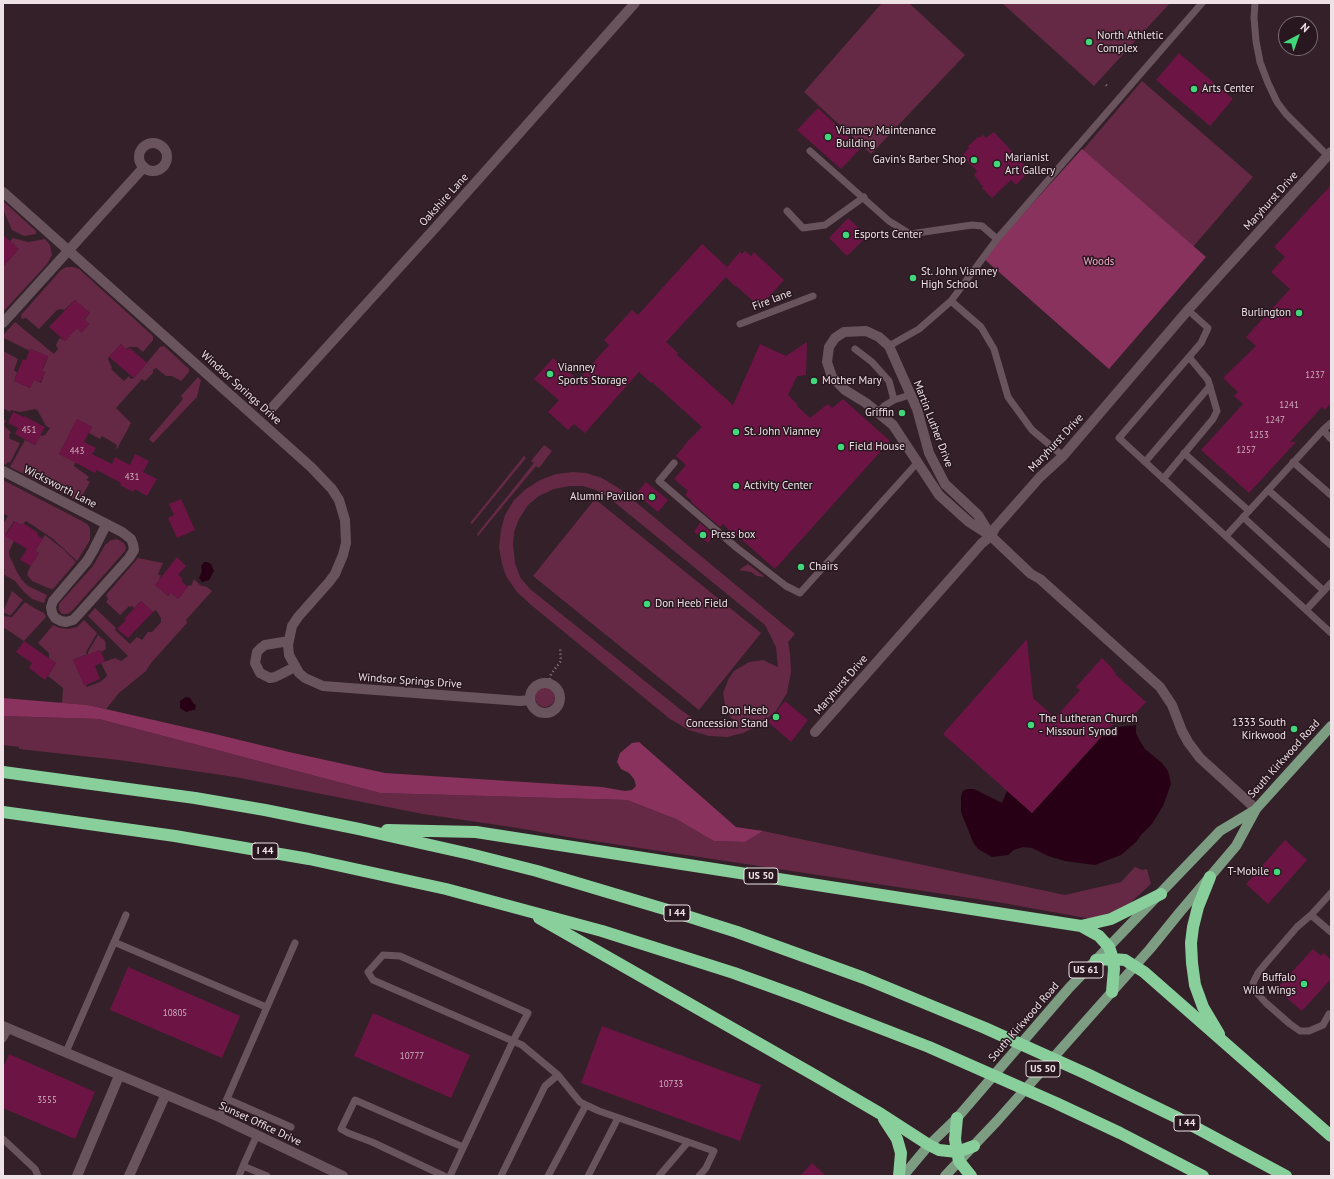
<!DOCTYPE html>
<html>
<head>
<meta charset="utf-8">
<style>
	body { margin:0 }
	#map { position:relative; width:1334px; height:1179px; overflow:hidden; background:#332028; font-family:"PT Sans",sans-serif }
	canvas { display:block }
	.frame { position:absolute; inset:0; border:4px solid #efe2e7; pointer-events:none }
	.north { position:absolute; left:1278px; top:16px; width:40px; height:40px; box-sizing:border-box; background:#29171f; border:1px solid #78686f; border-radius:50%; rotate:41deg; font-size:11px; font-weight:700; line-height:16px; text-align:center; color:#efe2e7 }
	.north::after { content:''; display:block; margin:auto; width:14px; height:18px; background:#42d77b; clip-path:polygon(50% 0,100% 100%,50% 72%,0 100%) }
</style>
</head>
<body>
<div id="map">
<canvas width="1334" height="1179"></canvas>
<div class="frame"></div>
<div class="north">N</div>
</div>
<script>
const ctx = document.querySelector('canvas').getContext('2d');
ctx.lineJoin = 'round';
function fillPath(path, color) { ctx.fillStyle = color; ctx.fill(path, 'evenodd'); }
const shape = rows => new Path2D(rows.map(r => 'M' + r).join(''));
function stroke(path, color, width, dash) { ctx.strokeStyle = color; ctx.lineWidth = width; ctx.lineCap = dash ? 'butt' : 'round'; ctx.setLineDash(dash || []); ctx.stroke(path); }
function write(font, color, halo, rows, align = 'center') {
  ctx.font = font + ' "PT Sans",sans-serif'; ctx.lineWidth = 3; ctx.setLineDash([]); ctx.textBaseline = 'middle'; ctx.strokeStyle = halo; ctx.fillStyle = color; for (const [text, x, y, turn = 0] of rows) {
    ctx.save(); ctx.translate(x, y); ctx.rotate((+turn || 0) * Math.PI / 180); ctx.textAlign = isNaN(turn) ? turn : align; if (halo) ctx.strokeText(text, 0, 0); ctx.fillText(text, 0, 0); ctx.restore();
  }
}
fillPath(shape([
	[882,3,909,3,965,55,871,154,804,92],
	[1002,3,1170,3,1094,86],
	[1142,81,1253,177,1193,247,1082,151],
	[4,202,36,231,36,234,24,236,12,230,5,214,3,206],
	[13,238,28,242,45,239,50,245,52,255,47,264,3,312,3,267,19,249,10,241],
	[66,267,73,267,79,269,153,336,153,340,143,352,137,347,130,347,126,349,121,344,109,357,108,359,112,368,111,369,124,381,129,376,131,379,134,378,160,347,164,346,189,369,189,372,181,381,172,376,166,376,156,368,153,370,153,373,145,381,142,379,116,408,131,423,117,449,116,448,117,445,102,436,100,439,89,433,92,427,77,419,59,454,75,462,74,466,89,477,86,480,90,482,80,500,76,497,74,499,10,467,25,440,35,445,40,436,45,435,50,428,46,426,38,411,35,409,20,412,11,410,10,412,3,408,3,351,18,359,14,370,17,373,14,381,30,388,34,380,41,383,45,372,38,369,39,367,43,369,48,357,31,349,30,351,4,338,3,336,6,332,15,322,54,354,58,349,56,345,59,339,60,338,65,341,77,328,82,332,89,324,84,320,90,313,75,300,64,310,61,309,57,310,39,329,26,318,22,319,21,315,61,270],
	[198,377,201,380,197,397,153,443,149,439,183,399,181,396],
	[3,419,6,421,4,424,5,427,11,432,9,435,10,439,20,443,10,463,8,462,6,465,3,463],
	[544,445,552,451,539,468,536,466,478,536,477,534,534,463,531,461],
	[524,456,526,458,472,524,470,523],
	[573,472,586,473,602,478,620,489,795,634,788,642,790,653,791,672,787,693,776,711,760,725,743,733,727,737,709,736,689,730,670,719,530,604,517,592,506,576,502,564,499,547,501,530,505,515,514,500,526,489,540,480,556,474],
	[570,486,583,486,596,490,608,497,765,625,776,647,778,667,763,660,749,662,734,671,729,678,723,693,725,705,730,716,734,721,720,724,709,723,695,720,681,710,530,589,520,577,515,563,513,545,514,532,519,519,528,505,539,496,554,489],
	[3,480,80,520,87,524,90,528,90,540,77,561,52,538,26,521,21,525,14,521,5,535,14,541,9,551,9,555,18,574,23,581,28,586,47,595,44,603,32,599,24,592,15,581,3,574,5,570,3,568,3,524,8,516,3,513],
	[595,499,761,633,699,710,533,576],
	[45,535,64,550,76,562,53,589,48,588,32,581,27,575,29,569,39,553,35,551],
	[117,539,124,543,126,547,125,551,71,612,67,614,62,614,59,610,59,604,93,566,105,545,111,540],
	[138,558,163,563,158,574,161,576,159,578,160,579,155,585,168,596,171,593,178,599,189,585,191,586,194,579,200,585,207,587,212,591,186,620,187,623,151,663,146,671,119,693,106,709,88,705,62,703,63,688,48,676,56,663,49,658,49,653,38,643,53,625,60,628,68,629,77,627,84,620,97,633,86,652,87,656,85,655,73,660,87,687,100,682,106,677,107,675,101,663,115,658,121,661,128,656,88,616,95,608,116,628,115,630,130,644,137,637,142,640,148,632,152,632,154,630,161,622,161,618,156,610,153,612,141,601,134,608,132,606,131,607,129,606,120,615,106,602,108,599,106,595],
	[748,564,765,577,757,576,751,572,739,570],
	[12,591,23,600,11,615,9,615,3,612],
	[25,602,34,608,44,613,46,617,24,641,3,627,3,616,12,617],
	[98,635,105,641,106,649,101,652,100,650,88,655,88,652],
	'535 697a10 10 0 1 1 20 0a10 10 0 1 1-20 0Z',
	[3,716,99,719,380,793,627,800,676,819,715,841,745,842,763,831,1065,895,1121,882,1135,867,1142,870,1147,869,1151,884,1129,904,1114,912,1091,919,1003,903,574,838,518,828,423,814,235,777,119,760,19,749,19,747,3,745]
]), '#652946');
fillPath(shape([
	[1082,149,1206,257,1109,369,983,258],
	[3,698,88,705,215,734,289,752,385,773,602,787,625,791,632,790,636,786,634,779,629,773,621,769,617,762,620,753,632,743,639,742,736,827,763,831,745,842,714,841,676,819,627,800,380,793,99,719,3,716]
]), '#89325e');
fillPath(shape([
	[204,562,207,562,211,564,214,571,209,580,202,582,199,578,202,571,201,566],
	[186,697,190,698,194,704,196,705,195,710,193,710,186,712,180,708,180,701],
	[1136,725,1136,733,1140,741,1145,749,1162,763,1168,771,1171,784,1163,806,1152,824,1141,835,1136,842,1121,855,1095,865,1065,861,1048,856,1032,848,1023,847,1014,850,1008,855,992,857,978,849,973,842,961,812,961,796,963,791,967,789,974,789,1002,803,1007,791,1032,813,1110,728]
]), '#280015');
fillPath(shape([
	[1179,53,1233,99,1210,126,1156,80],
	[818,108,861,148,841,169,797,130],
	[994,132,1030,171,1016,185,1011,180,992,198,982,188,983,187,974,175,977,171,962,156,969,148,968,146,978,137,979,138,983,135,986,138],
	[1331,185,1331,403,1325,410,1322,407,1290,442,1296,442,1249,493,1201,450,1243,404,1234,396,1238,392,1223,378,1256,346,1246,337,1290,289,1271,272,1285,257,1274,247],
	[848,218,861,230,858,233,864,239,847,256,829,238],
	[3,235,19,249,3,267],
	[702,244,727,267,740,252,742,254,745,251,751,256,754,252,784,280,760,307,736,286,736,287,726,277,666,342,678,353,677,355,733,405,760,344,786,356,807,342,806,375,797,376,788,395,798,405,797,406,810,418,825,406,828,404,832,408,843,399,890,441,775,569,731,530,730,531,723,524,720,527,691,502,692,501,685,495,688,491,674,479,686,465,676,456,688,441,702,427,652,382,651,383,639,372,585,433,574,424,568,430,548,412,559,400,534,379,553,358,578,380,609,345,604,340,632,310,638,315],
	[75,300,90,313,84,319,89,324,81,333,77,328,65,341,49,327],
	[121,344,127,350,130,348,147,363,134,378,109,357],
	[30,349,48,356,42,370,45,372,40,383,34,380,30,388,14,381,23,359,26,360],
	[13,412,24,417,24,416,45,427,35,445,15,434,18,428,8,423],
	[77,419,92,427,84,442,96,448,92,454,112,464,115,457,130,465,135,454,149,461,143,472,157,479,147,496,135,489,133,492,120,485,121,483,97,470,95,473,59,454],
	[646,482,668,500,658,512,636,494],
	[181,499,195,530,177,538,168,518,174,515,169,504],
	[15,521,21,525,23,523,38,533,37,535,43,539,35,551,39,553,31,566,20,560,27,549,5,536],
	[700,523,714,535,708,543,694,532],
	[177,557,186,566,178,575,183,579,181,581,188,587,178,599,171,593,168,596,155,585],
	[141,601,153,612,128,638,117,629,126,620,124,619],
	[1027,639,1033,698,1055,718,1080,690,1076,687,1102,658,1113,669,1116,675,1146,702,1133,716,1128,716,1122,723,1114,723,1032,813,943,734],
	[24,641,56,663,45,680,29,668,32,663,16,652],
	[100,650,105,661,95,666,100,679,84,686,73,660],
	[785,701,808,720,791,742,768,722],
	[1285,840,1307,860,1268,904,1246,884],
	[1313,949,1321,956,1324,953,1331,960,1331,979,1302,1011,1276,989],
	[128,967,240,1016,222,1058,110,1010],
	[373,1013,470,1055,451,1098,354,1056],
	[602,1026,761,1085,740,1141,581,1083],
	[9,1054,95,1092,75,1139,3,1108,3,1068],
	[812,1163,826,1176,800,1176]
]), '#6c1545');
stroke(shape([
	[1106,85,1107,86],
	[549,683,551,674,561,661,560,647]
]), '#8e7e85', 2.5, [1, 3]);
stroke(shape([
	[1255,3,1254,18,1256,41,1260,62,1268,83,1277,102,1286,114,1328,156],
	[810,151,889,221,910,234,972,225,982,226,997,239],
	[787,211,803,228,825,225,864,197],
	[951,301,981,327,994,349,1008,397,1032,430,1063,456],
	[1188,310,1208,328,1201,343,1119,438,1331,633],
	[740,324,813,296],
	[889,346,919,329,951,301,997,239,1202,3],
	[855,349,872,362,889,381,894,400],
	[878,413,884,406,894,400,910,395],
	[1323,430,1331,439],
	[1184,453,1249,511],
	[1145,462,1210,386],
	[1293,462,1331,495],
	[674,463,659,481,737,548,786,586,800,593,918,462],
	[1163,479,1213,419,1217,411,1208,380,1189,357],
	[1268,490,1331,545],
	[1243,517,1324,591],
	[1226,536,1323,430,1331,423],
	[1306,610,1331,583],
	[1331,893,1311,915,1331,932],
	[1311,915,1297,927,1266,963,1258,973,1253,983,1256,992,1266,1003,1290,1024,1300,1031,1309,1031,1323,1025,1329,1014],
	[114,942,266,1007],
	[3,1039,9,1029],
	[66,1052,126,915],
	[227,1099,291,1127],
	[219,1117,295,943],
	[3,1139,35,1169,38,1176],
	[243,1166,257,1135],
	[239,1176,243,1166,267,1176],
	[444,1176,372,1142,348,1133,341,1129,355,1100,463,1147],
	[450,1176,513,1041,528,1013,400,956,383,955,368,972,373,980,513,1041,522,1045,558,1075,580,1102,586,1105,599,1111,714,1151,706,1168,699,1176],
	[501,1176,545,1086,558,1075],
	[548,1176,586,1105],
	[588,1176,618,1118],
	[659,1176,688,1142]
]), '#69535c', 7);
stroke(shape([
	'139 157a14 14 0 1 1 28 0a14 14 0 1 1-28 0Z',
	[3,192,311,467,332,489,339,500,345,520,346,543,343,555,335,574,329,582,298,617,292,626,288,645,289,655,299,673,305,678,323,686,520,701,530,700],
	[3,323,144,167],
	[269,411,436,227,635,3],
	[3,471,122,532,131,539,133,544,134,550,129,558,78,615,73,620,66,622,61,621,55,618,52,613,51,607,53,601,87,561,93,551,106,525],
	[991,536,978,515,945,484,929,453,917,409,889,346,879,337,866,331,844,332,835,338,829,347,827,362,832,377,845,390,866,403,893,425,939,495,969,522,991,536,1031,574,1040,579,1160,687,1172,705,1182,731,1188,742,1200,758,1256,809],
	[289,641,265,645,261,648,257,652,255,663,260,673,270,678,275,677,295,667],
	'530 698a15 15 0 1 1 30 0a15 15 0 1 1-30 0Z',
	[815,732,982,543,991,536,995,528,1040,477,1063,456,1188,310,1331,152],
	[3,1026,219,1117,343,1176],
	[77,1176,119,1076],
	[129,1176,165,1096]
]), '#69535c', 10);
stroke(shape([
	[903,1176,929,1145,957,1118,1069,988,1220,831,1255,810],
	[945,1176,997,1121,1150,949,1180,912,1236,846,1256,809,1331,726]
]), '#7c9d82', 10);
stroke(shape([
	[3,772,195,798,265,810,359,829,470,854,537,871,671,911,737,932,864,978,985,1028,1087,1074,1178,1118,1286,1176],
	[3,812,175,836,309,859,446,889,602,931,734,973,800,997,929,1047,1056,1103,1120,1133,1203,1176],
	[387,830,476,832,1081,926,1099,936,1109,947,1113,959,1114,969,1112,992],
	[1210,877,1198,907,1193,927,1191,943,1192,963,1195,985,1203,1007,1219,1034],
	[539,918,816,1076,881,1114,929,1145,939,1150,957,1152,974,1146],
	[1081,926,1111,919,1161,894],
	[1096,960,1113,959,1125,960,1144,972,1331,1136],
	[957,1118,955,1139,957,1152,959,1161,971,1176],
	[884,1119,897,1139,901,1153,899,1176]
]), '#89cf9c', 12);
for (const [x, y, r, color] of [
	[1089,42,4,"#42d77b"],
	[1194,89,4,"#42d77b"],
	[828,137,4,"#42d77b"],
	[974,160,4,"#42d77b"],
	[997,164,4,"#42d77b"],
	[846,235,4,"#42d77b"],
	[913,278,4,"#42d77b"],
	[1299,313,4,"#42d77b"],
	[550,374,4,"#42d77b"],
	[814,381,4,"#42d77b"],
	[902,413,4,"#42d77b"],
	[736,432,4,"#42d77b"],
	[841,447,4,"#42d77b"],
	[736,486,4,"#42d77b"],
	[652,497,4,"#42d77b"],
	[703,535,4,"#42d77b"],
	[801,567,4,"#42d77b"],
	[647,604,4,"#42d77b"],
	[776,717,4,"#42d77b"],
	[1031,725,4,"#42d77b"],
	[1294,729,4,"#42d77b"],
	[1277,872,4,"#42d77b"],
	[1304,984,4,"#42d77b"]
]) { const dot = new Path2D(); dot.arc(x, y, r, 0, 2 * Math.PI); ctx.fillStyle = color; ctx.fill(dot); stroke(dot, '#29171f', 1.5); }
write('9px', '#ceafbe', null, [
	["1237",1315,375],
	["1241",1289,405],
	["1247",1275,420],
	["451",29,430],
	["1253",1259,435],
	["1257",1246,450],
	["443",77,451],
	["431",132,477],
	["10805",175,1013],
	["10777",412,1056],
	["10733",671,1084],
	["3555",47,1100]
]);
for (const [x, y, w] of [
	[265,851,26],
	[761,876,34],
	[677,913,26],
	[1086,970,34],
	[1043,1069,34],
	[1187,1123,26]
]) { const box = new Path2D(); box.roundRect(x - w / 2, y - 8, w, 16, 3); ctx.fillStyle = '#29171f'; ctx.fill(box); stroke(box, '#efe2e7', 1); }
write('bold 10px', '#efe2e7', null, [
	["I 44",265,851],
	["US 50",761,876],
	["I 44",677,913],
	["US 61",1086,970],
	["US 50",1043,1069],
	["I 44",1187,1123]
]);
write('11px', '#efe2e7', '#29171f', [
	["North Athletic",1097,36],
	["Complex",1097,49],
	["Arts Center",1202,89],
	["Vianney Maintenance",836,131],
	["Building",836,144],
	["Marianist",1005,158],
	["Art Gallery",1005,171],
	["Gavin's Barber Shop",966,160,"right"],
	["Esports Center",854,235],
	["St. John Vianney",921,272],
	["High School",921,285],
	["Burlington",1291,313,"right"],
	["Vianney",558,368],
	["Sports Storage",558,381],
	["Mother Mary",822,381],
	["Griffin",894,413,"right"],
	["St. John Vianney",744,432],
	["Field House",849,447],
	["Activity Center",744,486],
	["Alumni Pavilion",644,497,"right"],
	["Press box",711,535],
	["Chairs",809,567],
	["Don Heeb Field",655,604],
	["Don Heeb",768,711,"right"],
	["Concession Stand",768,724,"right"],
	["The Lutheran Church",1039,719],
	["- Missouri Synod",1039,732],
	["1333 South",1286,723,"right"],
	["Kirkwood",1286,736,"right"],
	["T-Mobile",1269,872,"right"],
	["Buffalo",1296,978,"right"],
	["Wild Wings",1296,991,"right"]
], 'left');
write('11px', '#efe2e7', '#29171f', [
	["Oakshire Lane",444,200,-48],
	["Maryhurst Drive",1271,201,-48],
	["Fire lane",772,300,-21],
	["Windsor Springs Drive",241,388,42],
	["Martin Luther Drive",933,424,69],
	["Maryhurst Drive",1056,443,-47],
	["Wicksworth Lane",60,487,27],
	["Windsor Springs Drive",410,681,4],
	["Maryhurst Drive",841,685,-49],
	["South Kirkwood Road",1284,759,-48],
	["South Kirkwood Road",1024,1022,-49],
	["Sunset Office Drive",260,1124,25]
]);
write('11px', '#f3a9c9', '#29171f', [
	["Woods",1099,262]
]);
</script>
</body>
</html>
